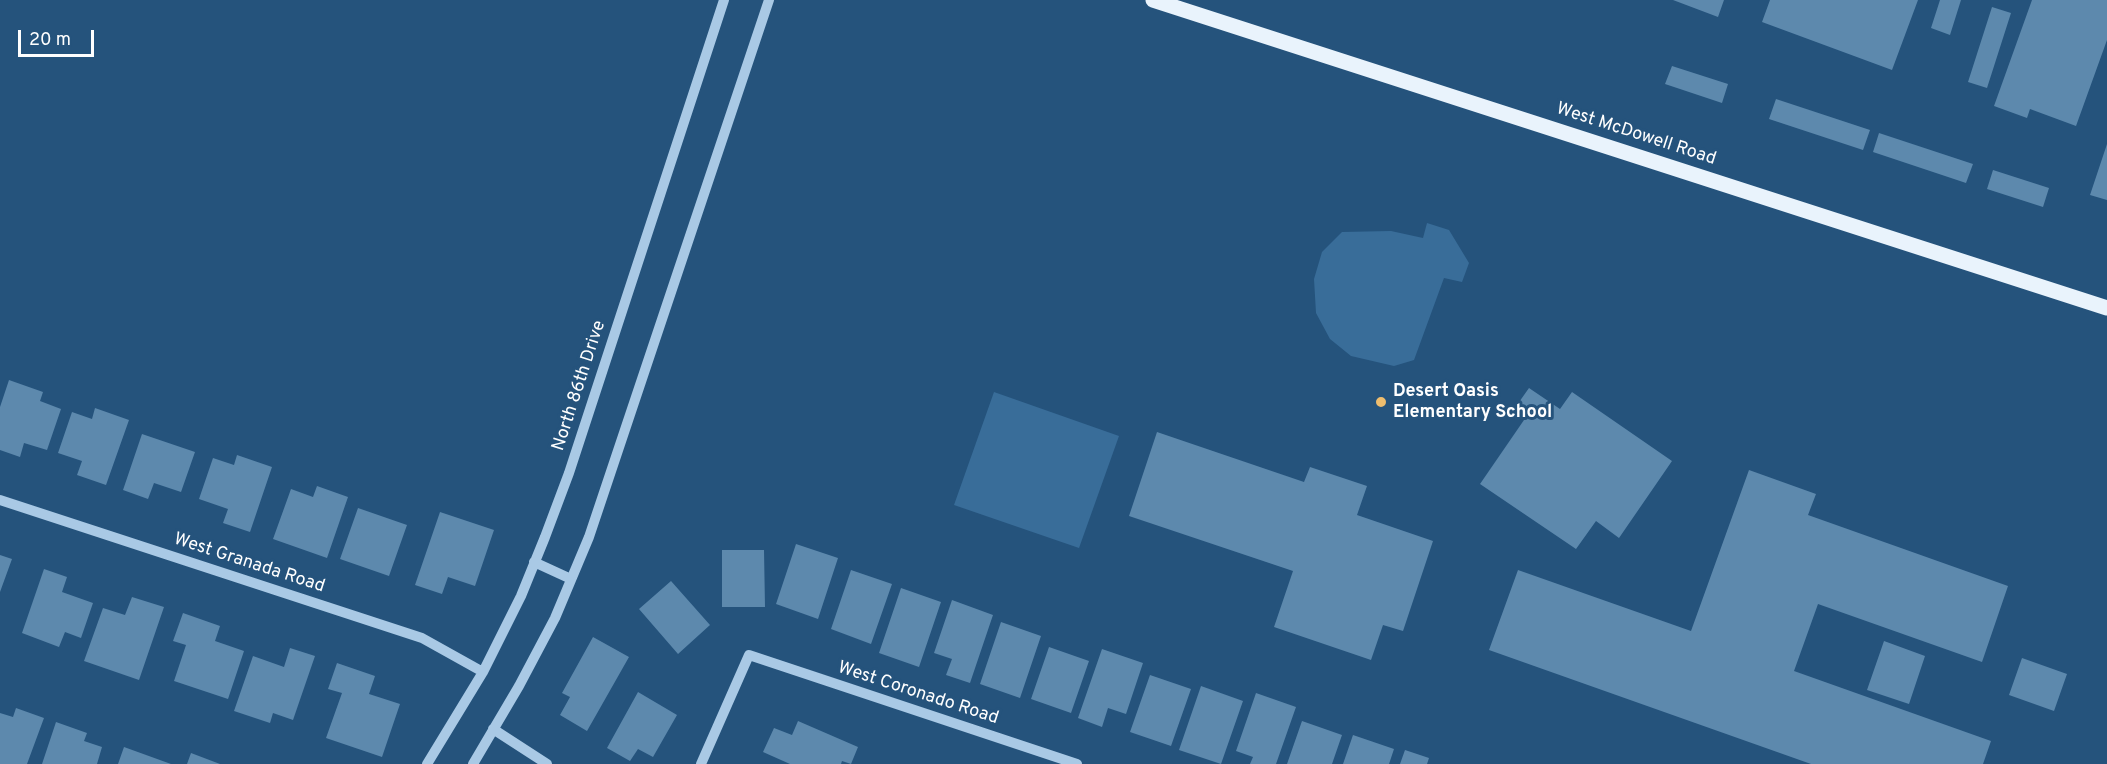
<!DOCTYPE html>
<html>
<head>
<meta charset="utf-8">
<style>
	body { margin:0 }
	#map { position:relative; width:2107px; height:764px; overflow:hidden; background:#25537c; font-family:Overpass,sans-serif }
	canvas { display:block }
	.scale { position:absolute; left:18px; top:30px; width:76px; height:27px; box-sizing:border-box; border:3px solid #fff; border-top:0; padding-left:8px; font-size:18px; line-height:21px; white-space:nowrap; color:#fff; -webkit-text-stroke:4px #25537c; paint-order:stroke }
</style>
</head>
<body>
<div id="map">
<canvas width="2107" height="764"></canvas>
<div class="scale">20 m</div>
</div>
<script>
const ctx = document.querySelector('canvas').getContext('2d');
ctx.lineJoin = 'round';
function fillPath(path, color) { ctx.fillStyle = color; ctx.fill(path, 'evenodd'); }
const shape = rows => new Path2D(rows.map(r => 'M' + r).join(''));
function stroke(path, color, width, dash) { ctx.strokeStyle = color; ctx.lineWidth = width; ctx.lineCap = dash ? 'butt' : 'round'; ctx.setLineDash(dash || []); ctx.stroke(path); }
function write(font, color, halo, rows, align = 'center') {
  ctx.font = font + ' Overpass,sans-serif'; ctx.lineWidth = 6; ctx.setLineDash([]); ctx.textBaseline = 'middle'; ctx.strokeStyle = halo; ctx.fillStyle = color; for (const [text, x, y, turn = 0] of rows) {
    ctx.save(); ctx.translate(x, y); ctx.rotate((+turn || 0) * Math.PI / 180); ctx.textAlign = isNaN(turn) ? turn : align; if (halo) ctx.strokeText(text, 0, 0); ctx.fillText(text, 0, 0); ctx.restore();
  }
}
fillPath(shape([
	[1427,223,1449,230,1469,263,1462,282,1444,278,1414,360,1394,366,1351,356,1330,339,1316,313,1314,279,1322,252,1342,232,1391,231,1423,238],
	[994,392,1119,436,1079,548,954,505]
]), '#396d99');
fillPath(shape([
	[1673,0,1724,0,1718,17],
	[1770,0,1918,0,1892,70,1762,22],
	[1940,0,1961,0,1950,35,1931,28],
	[2032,0,2107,0,2107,40,2076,126,2030,109,2027,118,1994,106],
	[1992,7,2011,13,1987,88,1968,82],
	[1672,66,1728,84,1722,103,1665,84],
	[1776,99,1870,130,1863,150,1769,119],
	[1879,133,1973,164,1966,183,1873,152],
	[2107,144,2107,200,2090,195],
	[1993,170,2049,188,2043,207,1987,189],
	[9,380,43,392,40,401,61,409,47,450,24,443,20,457,0,450,0,407],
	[1529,388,1560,409,1572,392,1672,461,1619,538,1596,521,1576,549,1480,484,1524,420,1512,412],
	[95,408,129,420,106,485,77,475,82,461,58,453,72,412,92,419],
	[1157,432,1304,482,1310,467,1367,486,1357,515,1433,541,1403,631,1383,625,1371,660,1274,627,1293,571,1129,516],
	[142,434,195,452,181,492,154,483,148,499,123,490],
	[237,455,272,467,250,532,223,523,228,509,199,499,213,458,234,465],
	[1749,470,1816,494,1808,515,2008,586,1982,662,1818,604,1794,671,1991,741,1983,764,1811,764,1489,650,1518,570,1691,631],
	[317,486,348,497,327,558,273,539,291,489,313,497],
	[358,508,407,525,389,576,340,559],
	[440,512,494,530,475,586,448,577,442,594,415,585],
	[796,544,838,558,818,619,776,604],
	[722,550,764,550,765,607,722,607],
	[0,555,12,559,0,592],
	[44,569,67,577,62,592,93,603,81,638,65,632,59,647,22,633],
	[851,570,892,584,871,644,831,629],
	[671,581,710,625,678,654,639,609],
	[901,588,941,602,919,667,879,653],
	[132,597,164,607,139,680,84,661,103,608,125,615],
	[952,600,993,615,970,683,946,675,952,659,934,653],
	[183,613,220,626,215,641,244,651,228,699,174,681,186,645,173,641],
	[1001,622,1041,636,1020,698,980,684],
	[593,637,629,657,587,731,560,715,570,697,562,693],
	[1884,641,1925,656,1909,704,1867,690],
	[1049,647,1089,661,1071,713,1031,699],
	[290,648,315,656,293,720,273,713,270,723,234,711,253,656,284,667],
	[1102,649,1143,663,1126,714,1108,708,1102,727,1078,718],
	[2022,658,2067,674,2054,711,2009,695],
	[337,663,375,676,369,694,400,704,382,757,326,738,342,693,328,689],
	[1150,675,1191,689,1171,746,1130,732],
	[1201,686,1243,701,1221,764,1179,750],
	[638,692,677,715,653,757,638,749,630,761,607,748],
	[1256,693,1296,707,1276,764,1250,764,1253,757,1236,751],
	[16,708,44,718,27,764,0,764,0,713,13,717],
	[798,721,858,747,851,764,842,761,841,764,790,764,763,752,774,728,792,735],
	[1302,721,1342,735,1332,764,1287,764],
	[56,722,87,733,84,741,102,747,97,764,42,764],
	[1353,735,1394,749,1389,764,1343,764],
	[124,747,171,764,118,764],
	[1405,750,1429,758,1427,764,1400,764],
	[191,753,220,764,187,764]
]), '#5d89ad');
stroke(shape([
	[0,500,422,638,483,672],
	[534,562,571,579],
	[493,729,547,764],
	[427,764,483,672,521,596,545,537,569,473,724,0],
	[473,764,519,686,555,618,589,537,769,0],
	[701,764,749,655,1077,764]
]), '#a9c9e5', 10);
stroke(shape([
	[1153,0,2107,308]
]), '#e9f3fc', 15);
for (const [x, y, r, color] of [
	[1381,402,6,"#eebd6e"]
]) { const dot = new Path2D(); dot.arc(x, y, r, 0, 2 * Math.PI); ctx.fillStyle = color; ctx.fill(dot); stroke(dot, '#25537c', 2); }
write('18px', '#fff', '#25537c', [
	["West McDowell Road",1636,135,18],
	["North 86th Drive",580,386,-72],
	["West Granada Road",249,564,18],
	["West Coronado Road",918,694,18]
]);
write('bold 18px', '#fff', '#25537c', [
	["Desert Oasis",1393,392],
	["Elementary School",1393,413]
], 'left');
</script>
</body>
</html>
